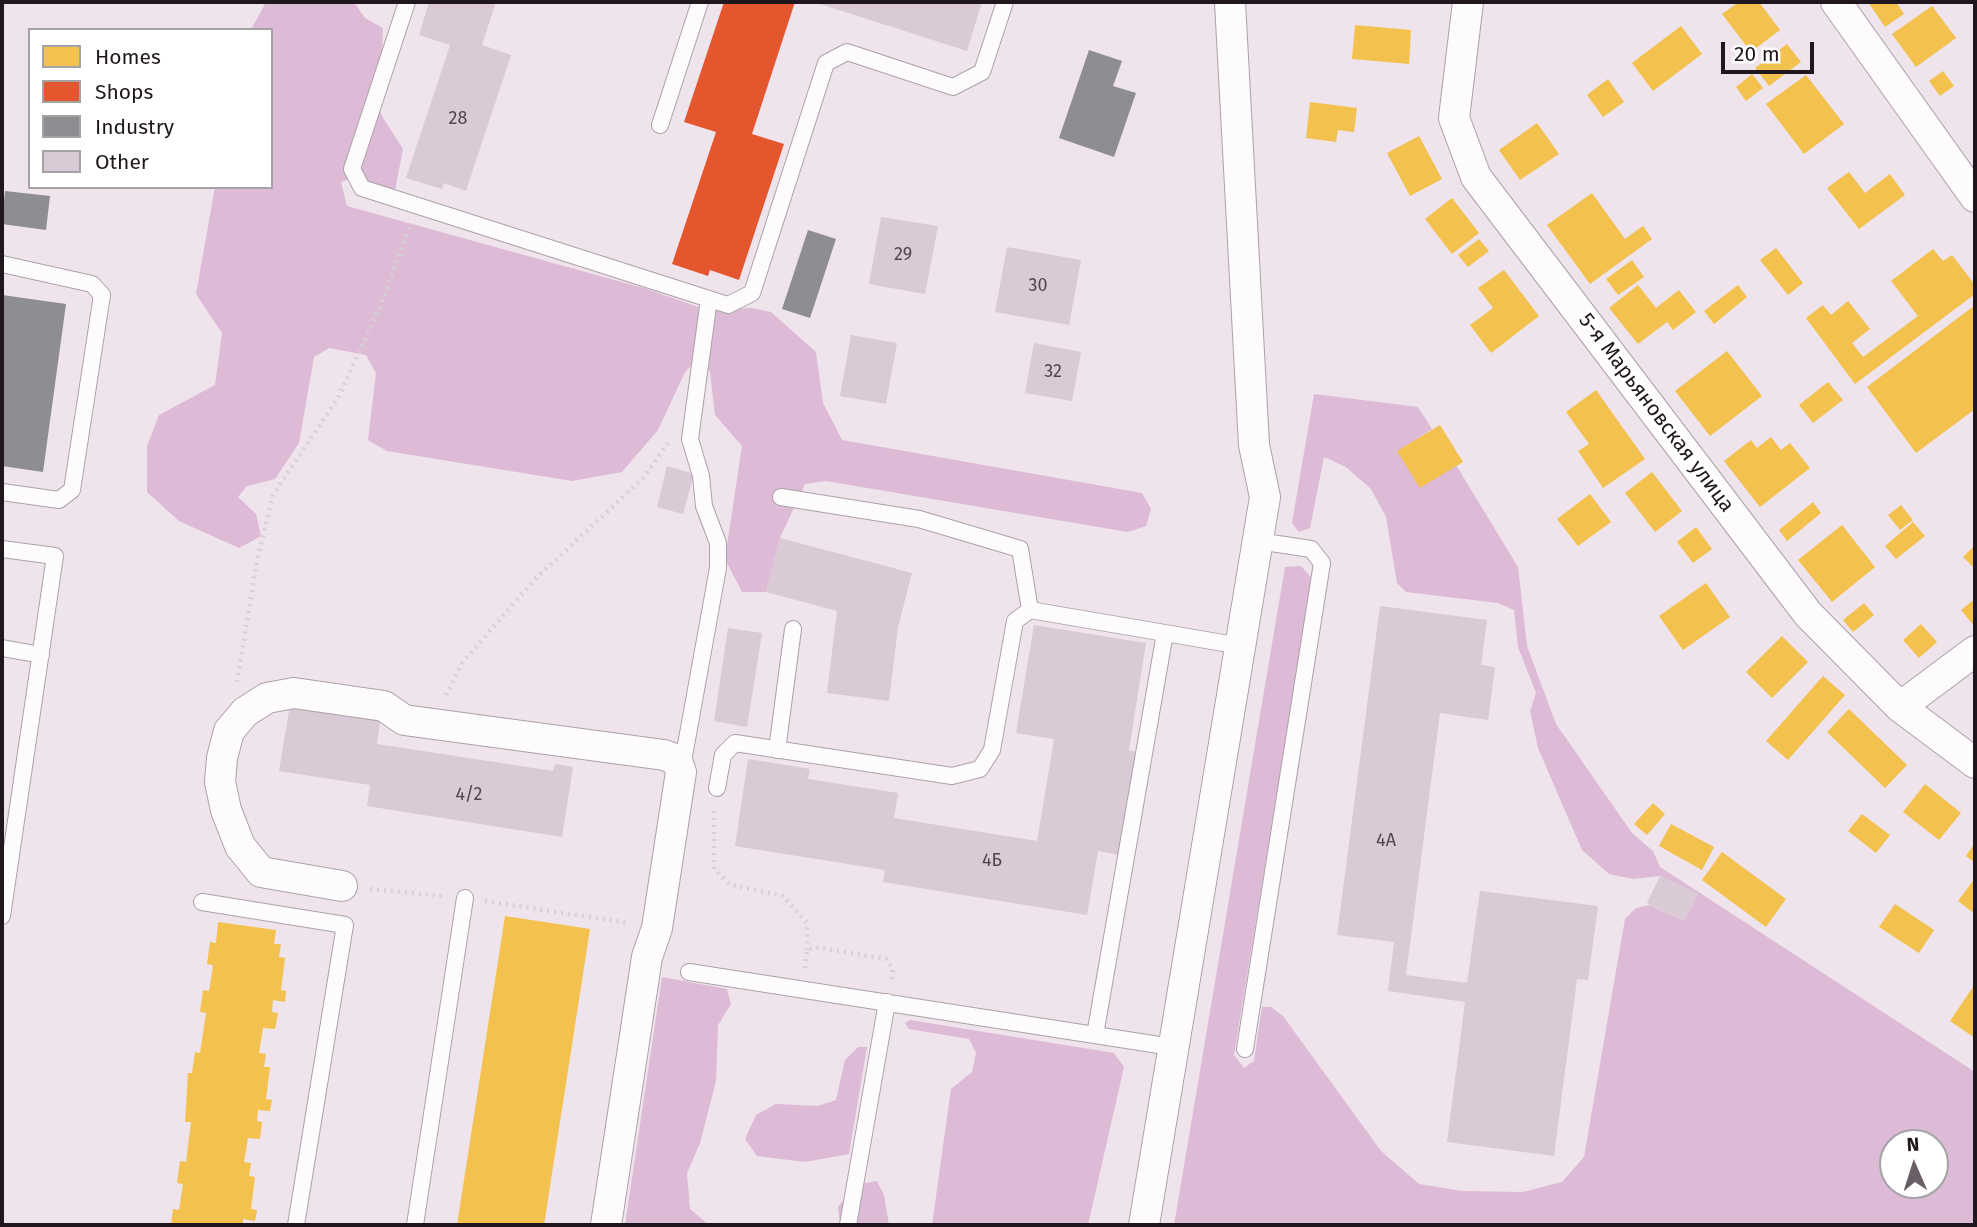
<!DOCTYPE html>
<html>
<head>
<meta charset="utf-8">
<style>
	body { margin:0 }
	#map { position:relative; width:1977px; height:1227px; overflow:hidden; background:#efe3ec; font-family:"Fira Sans",sans-serif }
	canvas { display:block }
	.frame { position:absolute; inset:0; border:4px solid #1f171d; pointer-events:none }
	.legend { position:absolute; left:28px; top:28px; width:245px; height:161px; box-sizing:border-box; background:#fff; border:2px solid #a5a2a5; margin:0; padding:9px 12px; list-style:none; font-size:21px; color:#1f171d }
	.legend li { display:flex; align-items:center; gap:14px; height:35px }
	.legend b { width:35px; border:2px solid #a5a2a5 }
	.north { position:absolute; left:1879px; top:1129px; width:70px; height:70px; box-sizing:border-box; background:#fff; border:2px solid #a5a2a5; border-radius:50%; rotate:357deg; font-size:19px; font-weight:700; line-height:28px; text-align:center; color:#1f171d }
	.north::after { content:''; display:block; margin:auto; width:24px; height:32px; background:#685e65; clip-path:polygon(50% 0,100% 100%,50% 72%,0 100%) }
	.scale { position:absolute; left:1721px; top:42px; width:93px; height:32px; box-sizing:border-box; border:4px solid #1f171d; border-top:0; padding-left:9px; font-size:21px; line-height:24px; white-space:nowrap; color:#1f171d; -webkit-text-stroke:5px #fff; paint-order:stroke }
</style>
</head>
<body>
<div id="map">
<canvas width="1977" height="1227"></canvas>
<div class="frame"></div>
<ul class="legend">
<li><b style="height:19px;background:#f2c14e"></b>Homes</li>
<li><b style="height:19px;background:#e4572e"></b>Shops</li>
<li><b style="height:19px;background:#8d8d92"></b>Industry</li>
<li><b style="height:19px;background:#d9cad6"></b>Other</li>
</ul>
<div class="north">N</div>
<div class="scale">20 m</div>
</div>
<script>
const ctx = document.querySelector('canvas').getContext('2d');
ctx.lineJoin = 'round';
function fillPath(path, color) { ctx.fillStyle = color; ctx.fill(path, 'evenodd'); }
const shape = rows => new Path2D(rows.map(r => 'M' + r).join(''));
function stroke(path, color, width, dash) { ctx.strokeStyle = color; ctx.lineWidth = width; ctx.lineCap = dash ? 'butt' : 'round'; ctx.setLineDash(dash || []); ctx.stroke(path); }
function write(font, color, halo, rows, align = 'center') {
  ctx.font = font + ' "Fira Sans",sans-serif'; ctx.lineWidth = 7; ctx.setLineDash([]); ctx.textBaseline = 'middle'; ctx.strokeStyle = halo; ctx.fillStyle = color; for (const [text, x, y, turn = 0] of rows) {
    ctx.save(); ctx.translate(x, y); ctx.rotate((+turn || 0) * Math.PI / 180); ctx.textAlign = isNaN(turn) ? turn : align; if (halo) ctx.strokeText(text, 0, 0); ctx.fillText(text, 0, 0); ctx.restore();
  }
}
fillPath(shape([
	[266,2,354,2,365,18,383,28,382,54,373,85,382,116,403,149,395,190,378,192,357,176,341,182,347,206,647,289,707,310,752,308,771,312,816,352,823,403,842,440,1142,493,1151,509,1146,526,1128,532,826,481,805,484,780,538,766,592,742,592,725,559,742,446,715,415,710,371,699,358,685,372,658,430,622,472,572,481,387,451,368,440,376,373,366,355,329,348,314,357,299,443,275,479,247,486,238,497,256,514,261,536,239,548,179,521,147,492,147,446,159,415,215,385,222,333,196,294,215,187,271,187,271,30,251,30],
	[1314,394,1418,407,1432,429,1398,451,1456,465,1518,567,1527,646,1556,724,1632,833,1653,851,1660,867,1975,1072,1975,1225,1174,1225,1285,567,1301,566,1312,579,1234,1055,1244,1068,1254,1061,1262,1007,1271,1007,1283,1016,1381,1151,1419,1184,1462,1191,1523,1192,1562,1182,1584,1157,1625,919,1636,908,1650,905,1684,921,1698,894,1660,876,1633,879,1609,874,1582,850,1538,748,1530,711,1536,693,1518,647,1514,610,1498,603,1406,592,1397,583,1386,517,1371,489,1346,467,1324,457,1310,528,1299,532,1292,523],
	[1893,1143,1935,1143,1935,1185,1893,1185],
	[662,977,727,989,731,1004,718,1025,716,1081,700,1143,687,1173,690,1209,709,1225,625,1225],
	[910,1020,1114,1053,1124,1067,1088,1225,932,1225,951,1089,972,1072,976,1053,969,1039,909,1029,905,1023],
	[858,1047,867,1047,849,1154,805,1162,757,1156,745,1139,756,1115,776,1104,818,1106,836,1100,845,1060],
	[877,1181,884,1195,889,1225,840,1225,838,1207,856,1185]
]), '#ddbad5');
fillPath(shape([
	[1739,2,1759,2,1780,30,1751,52,1722,14],
	[1868,2,1896,2,1904,14,1885,27],
	[1932,6,1956,38,1916,67,1892,34],
	[1355,25,1411,30,1409,64,1352,59],
	[1681,26,1702,54,1653,91,1632,63],
	[1787,44,1801,62,1769,86,1755,68],
	[1943,71,1954,86,1940,96,1929,81],
	[1752,74,1763,88,1746,101,1736,87],
	[1806,75,1844,124,1804,154,1766,104],
	[1608,79,1624,102,1603,117,1587,95],
	[1310,102,1357,108,1354,132,1338,130,1336,142,1306,138],
	[1537,123,1559,154,1520,180,1499,150],
	[1419,136,1442,179,1410,196,1387,153],
	[1849,172,1865,193,1890,174,1905,195,1859,229,1827,188],
	[1592,193,1625,239,1643,226,1652,239,1590,284,1547,225],
	[1452,198,1479,233,1452,254,1425,219],
	[1479,239,1489,251,1468,267,1458,255],
	[1776,248,1803,283,1788,295,1760,260],
	[1933,249,1943,261,1952,255,1975,285,1975,294,1855,384,1806,318,1823,305,1831,315,1848,301,1870,329,1852,343,1863,357,1918,316,1891,281],
	[1632,260,1644,277,1618,295,1606,279],
	[1504,270,1539,316,1491,353,1470,325,1493,308,1478,288],
	[1638,285,1656,308,1679,290,1696,312,1673,330,1667,322,1638,344,1609,308],
	[1738,285,1747,297,1714,324,1704,311],
	[1975,305,1975,409,1916,453,1867,387],
	[1727,351,1762,396,1710,436,1675,391],
	[1828,382,1843,400,1813,423,1799,405],
	[1596,390,1645,459,1603,488,1578,451,1589,444,1566,412],
	[1440,425,1463,462,1420,488,1397,451],
	[1771,437,1781,450,1790,443,1810,468,1760,507,1724,461,1751,440,1757,448],
	[1652,472,1682,511,1655,532,1625,493],
	[1590,494,1611,522,1578,546,1557,519],
	[1813,502,1821,513,1787,541,1779,530],
	[1901,505,1913,520,1900,530,1888,515],
	[1913,522,1925,536,1896,559,1885,546],
	[1842,525,1875,567,1832,602,1798,560],
	[1696,527,1712,549,1693,563,1677,542],
	[1975,545,1975,569,1963,557],
	[1706,583,1730,617,1683,650,1659,616],
	[1975,599,1975,627,1961,610],
	[1864,603,1874,615,1853,632,1843,620],
	[1921,624,1937,642,1919,658,1903,640],
	[1782,636,1808,662,1772,698,1746,672],
	[1823,676,1845,695,1788,760,1766,741],
	[1849,709,1907,765,1885,788,1827,732],
	[1925,784,1961,813,1939,840,1903,812],
	[1653,803,1665,814,1647,835,1634,824],
	[1862,814,1890,835,1876,853,1848,831],
	[1671,824,1714,847,1702,870,1659,846],
	[1975,843,1975,863,1966,856],
	[1722,852,1786,899,1766,927,1702,880],
	[1975,878,1975,914,1958,901],
	[1895,904,1934,930,1919,953,1879,927],
	[505,916,590,929,544,1225,457,1225],
	[218,922,276,930,274,944,281,944,279,957,285,958,281,990,286,991,285,1002,273,1000,272,1012,278,1013,275,1029,263,1028,259,1053,266,1054,264,1067,270,1067,266,1099,272,1100,270,1111,258,1110,257,1121,262,1122,260,1139,248,1138,244,1162,251,1163,249,1176,255,1177,251,1209,257,1210,255,1221,243,1219,243,1225,171,1225,173,1209,179,1210,183,1184,177,1183,180,1161,186,1162,191,1122,185,1122,188,1073,192,1073,195,1052,200,1053,206,1013,200,1012,203,990,209,991,213,965,207,964,210,942,216,943],
	[1975,984,1975,1038,1950,1021]
]), '#f2c14e');
fillPath(shape([
	[724,2,795,2,752,134,784,144,739,280,710,270,708,276,672,264,716,132,684,122]
]), '#e4572e');
fillPath(shape([
	[1089,50,1122,61,1113,86,1136,93,1114,157,1059,138],
	[5,191,50,196,46,230,2,224],
	[808,230,836,239,810,318,782,309],
	[2,295,66,304,43,472,2,466]
]), '#8d8d92');
fillPath(shape([
	[429,2,496,2,482,45,511,55,466,191,444,183,442,189,406,178,450,45,419,35],
	[814,2,982,2,967,51],
	[881,217,938,226,925,294,869,284],
	[1007,247,1081,260,1069,325,995,312],
	[851,335,897,343,886,404,840,396],
	[1034,343,1081,352,1072,401,1025,393],
	[667,466,694,474,683,514,657,507],
	[780,538,912,573,898,627,889,701,827,693,837,611,766,592],
	[1380,606,1487,620,1481,665,1495,667,1488,720,1440,713,1406,975,1467,983,1480,891,1598,906,1588,980,1577,979,1554,1156,1447,1142,1465,1002,1388,991,1394,942,1337,935],
	[1034,625,1146,643,1129,750,1136,752,1119,855,1098,851,1087,915,883,882,885,870,735,846,748,759,810,769,808,779,898,793,894,818,1037,841,1054,739,1016,733],
	[728,628,762,633,747,727,714,721],
	[291,699,381,714,377,744,553,771,555,764,573,767,562,837,367,806,370,785,279,771],
	[1660,876,1698,894,1684,921,1647,903]
]), '#d9cad6');
const lane = shape([
	[407,2,352,169,362,188,728,305,752,293,826,63,847,52,953,87,982,72,1005,2],
	[660,125,700,2],
	[2,264,92,284,102,295,72,490,59,500,2,492],
	[781,497,919,519,1020,549,1030,610],
	[2,549,55,556,2,916],
	[2,648,41,655],
	[777,750,793,629],
	[682,767,718,568,718,543,704,506,701,476,690,439,709,299],
	[717,788,723,755,735,743,952,776,980,769,992,750,1015,621,1030,610,1241,646],
	[202,902,345,925,296,1225],
	[689,972,1172,1047],
	[1095,1035,1165,633],
	[1245,1049,1322,563,1311,549,1258,541],
	[415,1225,465,898],
	[848,1225,887,1002]
]);
const street = shape([
	[1468,2,1454,118,1476,177,1808,614,1900,707,1975,763],
	[1836,2,1975,197],
	[1900,707,1975,651],
	[342,886,261,872,240,846,226,810,220,782,222,758,229,731,245,712,267,698,294,693,384,706,404,720,664,755,677,760,681,772,657,928,647,957,606,1225],
	[1144,1225,1265,497,1254,445,1230,2]
]);
stroke(lane, '#aba2a8', 18);
stroke(street, '#aba2a8', 32);
stroke(shape([
	[237,682,257,560,273,495,338,398,383,300,410,225],
	[446,695,462,663,534,580,643,478,668,443],
	[714,811,714,869,731,885,783,896,807,923,807,950],
	[370,889,442,896],
	[485,901,629,923],
	[805,968,807,950,815,947,886,959,893,969,891,983]
]), '#d5d1d4', 4.5, [2, 5]);
stroke(lane, '#fdfbfc', 16);
stroke(street, '#fdfbfc', 30);
write('18px', '#50464d', null, [
	["28",458,119],
	["29",903,255],
	["30",1038,286],
	["32",1053,372],
	["4/2",469,795],
	["4А",1386,841],
	["4Б",992,861]
]);
write('21px', '#1f171d', '#fff', [
	["5-я Марьяновская улица",1656,413,53]
]);
</script>
</body>
</html>
